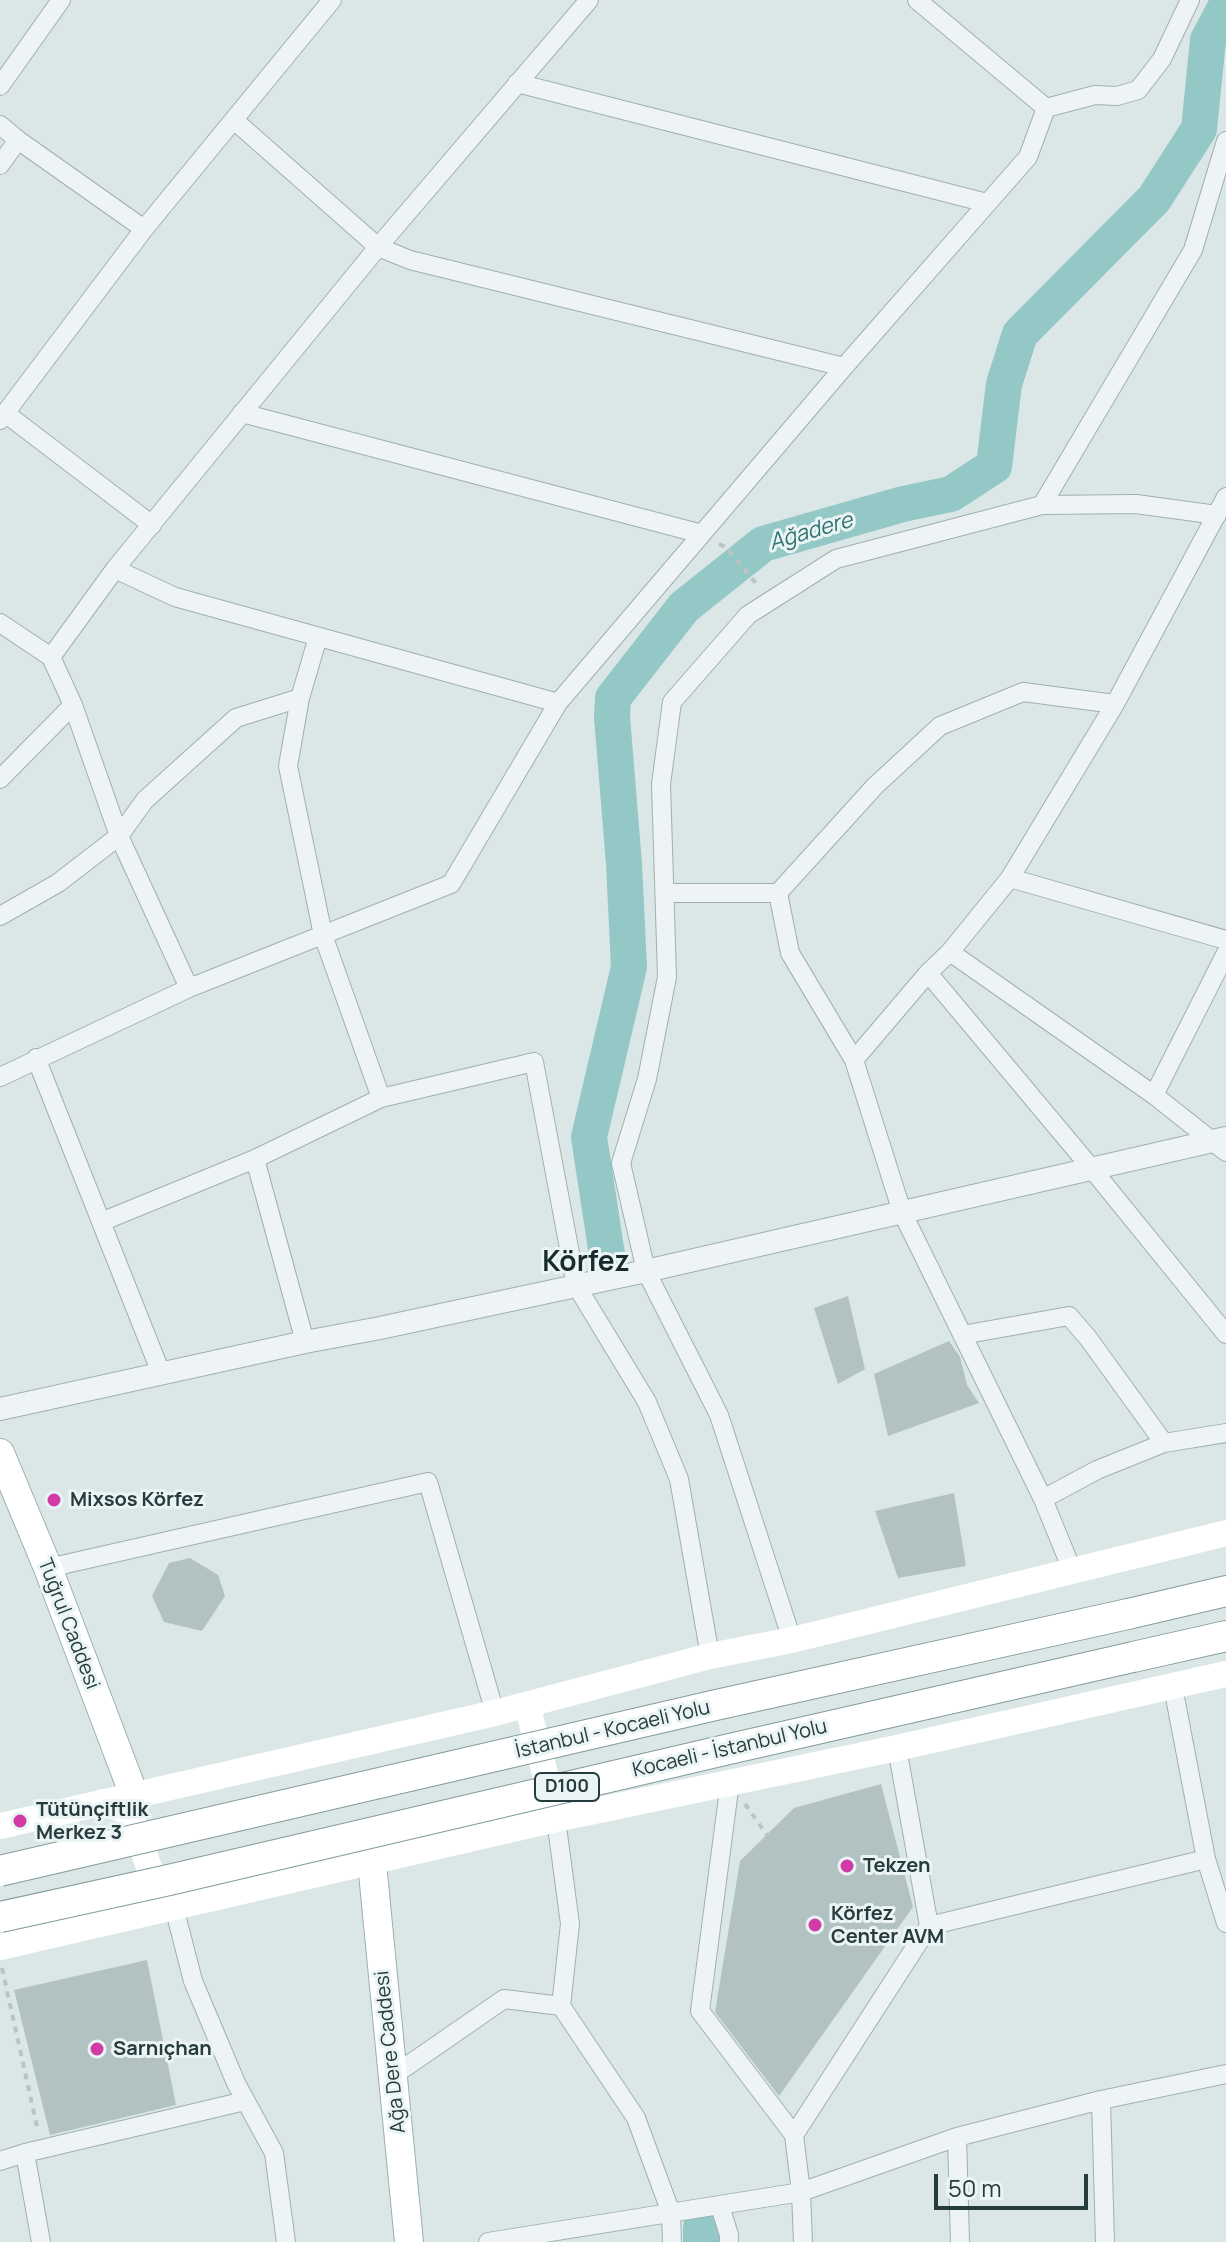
<!DOCTYPE html>
<html>
<head>
<meta charset="utf-8">
<style>
	body { margin:0 }
	#map { position:relative; width:1226px; height:2242px; overflow:hidden; background:#dbe6e6; font-family:Manrope,sans-serif }
	canvas { display:block }
	.scale { position:absolute; left:934px; top:2174px; width:154px; height:36px; box-sizing:border-box; border:4px solid #253b3d; border-top:0; padding-left:10px; font-size:24px; line-height:28px; white-space:nowrap; color:#253b3d; -webkit-text-stroke:6px #eaf4f4; paint-order:stroke }
</style>
</head>
<body>
<div id="map">
<canvas width="1226" height="2242"></canvas>
<div class="scale">50 m</div>
</div>
<script>
const ctx = document.querySelector('canvas').getContext('2d');
ctx.lineJoin = 'round';
const shape = rows => new Path2D(rows.map(r => 'M' + r).join(''));
function stroke(path, color, width, dash) { ctx.strokeStyle = color; ctx.lineWidth = width; ctx.lineCap = dash ? 'butt' : 'round'; ctx.setLineDash(dash || []); ctx.stroke(path); }
function fillPath(path, color) { ctx.fillStyle = color; ctx.fill(path, 'evenodd'); }
function write(font, color, halo, rows, align = 'center') {
  ctx.font = font + ' Manrope,sans-serif'; ctx.lineWidth = 6; ctx.setLineDash([]); ctx.textBaseline = 'middle'; ctx.strokeStyle = halo; ctx.fillStyle = color; for (const [text, x, y, turn = 0] of rows) {
    ctx.save(); ctx.translate(x, y); ctx.rotate((+turn || 0) * Math.PI / 180); ctx.textAlign = isNaN(turn) ? turn : align; if (halo) ctx.strokeText(text, 0, 0); ctx.fillText(text, 0, 0); ctx.restore();
  }
}
stroke(shape([
	[607,1255,589,1137,629,967,624,864,612,717,613,698,684,607,763,544,903,504,951,494,994,466,1004,384,1020,334,1154,199,1199,129,1208,40,1226,6],
	[701,2242,701,2227]
]), '#94c8c6', 36);
fillPath(shape([
	[848,1296,865,1369,838,1384,814,1308],
	[949,1341,960,1357,967,1385,979,1403,888,1436,874,1374],
	[954,1493,966,1566,898,1578,875,1511],
	[190,1558,218,1575,225,1596,202,1631,164,1622,152,1596,169,1563],
	[881,1784,913,1907,779,2096,715,2012,740,1861,794,1808],
	[147,1960,176,2105,50,2135,14,1990]
]), '#b2c2c3');
const minor = shape([
	[517,83,987,203],
	[0,86,61,0],
	[1046,108,1095,95,1117,96,1138,90,1162,59,1190,0],
	[234,120,378,247,410,260,844,367],
	[0,125,18,140,144,229],
	[0,165,18,140],
	[5,413,152,525],
	[242,413,702,534],
	[0,420,144,229,332,0],
	[1042,505,1193,250,1226,141],
	[115,569,175,597,558,703],
	[0,623,51,657,73,705,119,836,189,988],
	[318,637,300,698,288,766,323,935,381,1098],
	[51,657,115,569,378,247,589,0],
	[0,779,73,705],
	[1010,878,1226,940],
	[665,893,778,893],
	[0,916,58,883,119,836,145,800,236,718,300,698],
	[950,952,1154,1095,1226,1152],
	[928,973,1092,1169,1226,1334],
	[36,1058,161,1373],
	[854,1060,790,953,778,893,875,786,940,726,1023,692,1115,704],
	[0,1077,189,988,451,884,558,703,844,367,1028,157,1046,108,917,0],
	[1154,1095,1226,953],
	[101,1222,255,1159],
	[962,1335,1069,1316,1088,1338,1164,1443],
	[305,1342,255,1159,381,1098,534,1062,576,1285,647,1402,679,1479,710,1656],
	[1043,1499,1097,1470,1164,1443,1226,1433],
	[48,1568,428,1482,495,1713],
	[1072,1570,1043,1499,902,1212,854,1060,928,973,950,952,1010,878,1115,704,1226,497],
	[792,1640,719,1415,646,1271,621,1163,647,1079,667,977,661,784,672,702,748,615,836,559,1042,505,1136,504,1217,515],
	[1173,1687,1206,1859,1226,1923],
	[730,1782,700,2011,794,2135],
	[556,1819,570,1924,561,2006],
	[174,1907,193,1981,236,2083,274,2153,286,2242],
	[929,1926,1206,1859],
	[394,2075,504,1999,561,2006,636,2118,671,2213,672,2242],
	[1101,2100,1105,2242],
	[957,2137,960,2242],
	[25,2153,245,2101],
	[0,2161,25,2153,41,2242],
	[720,2206,729,2235,729,2242],
	[488,2242,801,2192,957,2137,1101,2100,1226,2074],
	[803,2242,801,2192,794,2135,929,1926,897,1748]
]);
const tertiary = shape([
	[0,1409,305,1342,380,1328,646,1271,1226,1138]
]);
const primary = shape([
	[0,1453,48,1568,134,1795],
	[372,1863,409,2242]
]);
const trunk = shape([
	[1128,1614,1226,1591],
	[1133,1657,1226,1636]
]);
stroke(minor, '#a1afb0', 20);
stroke(tertiary, '#a1afb0', 24);
stroke(primary, '#9ab1b2', 30);
stroke(trunk, '#829c9d', 32);
stroke(shape([
	[719,544,726,547,759,587],
	[745,1804,767,1835],
	[2,1968,38,2131]
]), '#bac4c5', 4, [6, 6]);
stroke(minor, '#eef4f5', 18);
stroke(tertiary, '#eef4f5', 22);
stroke(shape([
	[527,1705,554,1808],
	[103,1802,125,1811,132,1819,157,1890,151,1902],
	[0,1826,495,1713,710,1656,792,1640,1226,1533],
	[0,1947,556,1819,897,1748,1226,1674]
]), '#fff', 26);
stroke(primary, '#fff', 28);
stroke(trunk, '#fff', 30);
const trunkBridge = shape([
	[0,1871,716,1705,1128,1614],
	[0,1917,169,1880,725,1750,1133,1657]
]);
stroke(trunkBridge, '#829c9d', 32, []);
stroke(trunkBridge, '#fff', 30);
for (const [x, y, r, color] of [
	[54,1500,8,"#d23aa6"],
	[20,1821,8,"#d23aa6"],
	[847,1866,8,"#d23aa6"],
	[815,1925,8,"#d23aa6"],
	[97,2049,8,"#d23aa6"]
]) { const dot = new Path2D(); dot.arc(x, y, r, 0, 2 * Math.PI); ctx.fillStyle = color; ctx.fill(dot); stroke(dot, '#eaf4f4', 3); }
for (const [x, y, w] of [
	[567,1787,64]
]) { const box = new Path2D(); box.roundRect(x - w / 2, y - 14, w, 28, 6); ctx.fillStyle = '#eaf4f4'; ctx.fill(box); stroke(box, '#253b3d', 2); }
write('bold 18px', '#253b3d', null, [
	["D100",567,1787]
]);
write('bold 20px', '#253b3d', '#eaf4f4', [
	["Mixsos Körfez",70,1500],
	["Tütünçiftlik",36,1810],
	["Merkez 3",36,1833],
	["Tekzen",863,1866],
	["Körfez",831,1914],
	["Center AVM",831,1937],
	["Sarnıçhan",113,2049]
], 'left');
write('20px', '#253b3d', '#eaf4f4', [
	["Tuğrul Caddesi",68,1624,69],
	["İstanbul - Kocaeli Yolu",613,1730,-13],
	["Kocaeli - İstanbul Yolu",730,1749,-13],
	["Ağa Dere Caddesi",391,2052,-96]
]);
write('italic 22px', '#2e7271', '#eaf4f4', [
	["Ağadere",811,532,-16]
]);
write('bold 28px', '#172b2d', '#eaf4f4', [
	["Körfez",586,1263]
]);
</script>
</body>
</html>
